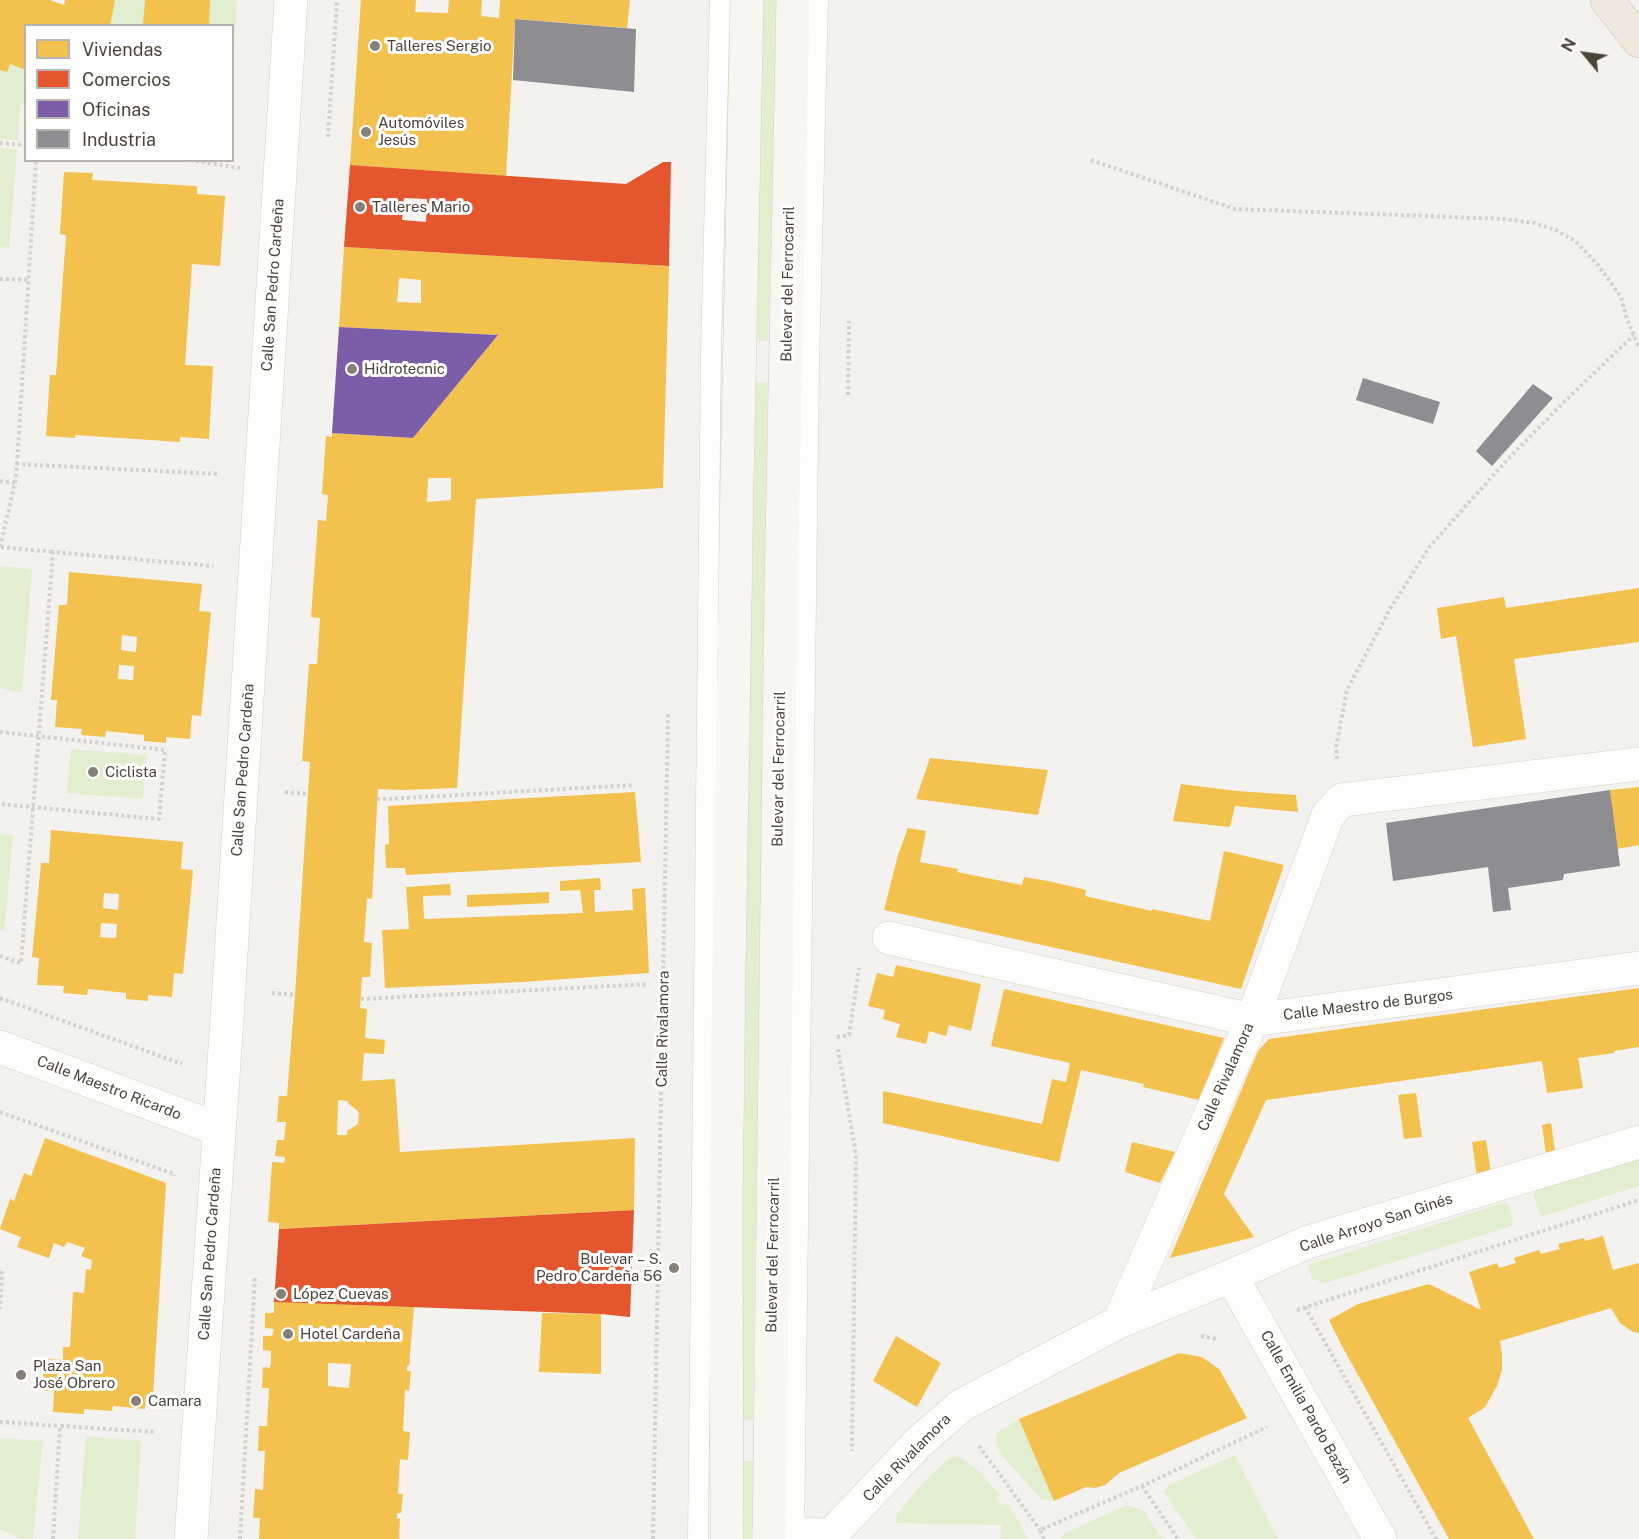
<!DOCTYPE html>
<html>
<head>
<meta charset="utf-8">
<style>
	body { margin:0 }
	#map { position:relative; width:1639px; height:1539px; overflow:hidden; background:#f4f2ee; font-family:"Public Sans",sans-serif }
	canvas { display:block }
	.legend { position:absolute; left:24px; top:24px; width:210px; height:138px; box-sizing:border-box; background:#fff; border:2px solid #b7b4b0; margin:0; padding:8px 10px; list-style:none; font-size:18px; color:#4b4439 }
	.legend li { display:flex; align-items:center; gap:12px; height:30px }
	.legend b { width:30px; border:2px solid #b7b4b0 }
	.north { position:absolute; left:1555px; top:24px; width:60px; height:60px; -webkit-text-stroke:4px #fff; paint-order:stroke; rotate:299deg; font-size:16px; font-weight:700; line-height:24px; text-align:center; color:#4b4439 }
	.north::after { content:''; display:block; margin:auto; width:21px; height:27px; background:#4b4439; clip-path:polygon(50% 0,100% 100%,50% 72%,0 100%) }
</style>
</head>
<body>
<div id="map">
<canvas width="1639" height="1539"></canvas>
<ul class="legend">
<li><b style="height:16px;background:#f2c14e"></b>Viviendas</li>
<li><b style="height:16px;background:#e4572e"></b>Comercios</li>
<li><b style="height:16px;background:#7b5ea7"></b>Oficinas</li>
<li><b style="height:16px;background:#8d8d92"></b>Industria</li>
</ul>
<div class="north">N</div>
</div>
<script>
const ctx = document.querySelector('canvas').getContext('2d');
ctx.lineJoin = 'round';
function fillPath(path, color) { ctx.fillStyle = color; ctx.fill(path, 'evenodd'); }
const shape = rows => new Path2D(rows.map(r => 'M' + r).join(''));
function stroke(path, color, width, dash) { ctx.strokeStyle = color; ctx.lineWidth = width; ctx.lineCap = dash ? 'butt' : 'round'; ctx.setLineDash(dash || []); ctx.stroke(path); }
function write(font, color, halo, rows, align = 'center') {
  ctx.font = font + ' "Public Sans",sans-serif'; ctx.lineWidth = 6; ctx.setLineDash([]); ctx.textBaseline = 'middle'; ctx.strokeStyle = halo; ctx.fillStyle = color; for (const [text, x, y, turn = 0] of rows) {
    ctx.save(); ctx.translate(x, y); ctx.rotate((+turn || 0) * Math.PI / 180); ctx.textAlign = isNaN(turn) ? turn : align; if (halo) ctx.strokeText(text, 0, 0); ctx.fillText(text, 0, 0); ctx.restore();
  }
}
fillPath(shape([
	[115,0,237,0,233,64,232,26,110,26],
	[762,0,779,0,768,341,754,341],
	[10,64,25,70,25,104,20,103,18,140,0,139,0,70],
	[0,148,17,149,9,248,0,247],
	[756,382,768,382,753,1420,741,1420,748,781],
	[0,566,32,569,22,693,0,688],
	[71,749,147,755,143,799,67,793],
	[0,834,13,835,4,931,0,930],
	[1639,1159,1639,1186,1543,1216,1540,1214,1533,1194,1535,1191],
	[1506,1202,1509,1205,1513,1221,1512,1225,1509,1227,1325,1283,1312,1279,1308,1265],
	[1019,1419,1054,1501,1041,1499,1000,1453,996,1440,997,1433],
	[86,1436,141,1441,135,1539,78,1539],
	[0,1438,43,1441,33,1539,22,1539,0,1529],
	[1235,1455,1278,1539,1196,1539,1164,1492,1169,1485],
	[956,1456,961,1458,979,1471,1000,1495,996,1498,1001,1505,1006,1503,1016,1517,1028,1539,1001,1539,1001,1525,895,1523,898,1513,920,1486,949,1458],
	[741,1461,753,1461,752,1539,741,1539],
	[1127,1505,1144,1511,1162,1539,1061,1539,1067,1532]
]), '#e1eecf');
fillPath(shape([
	[0,0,50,0,64,5,65,0,115,0,110,26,26,26,26,70,10,64,7,72,0,70],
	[145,0,210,0,209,26,143,26],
	[361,0,416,0,415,12,448,13,449,0,482,0,481,16,499,18,500,0,630,0,627,28,515,19,506,176,350,165],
	[64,172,93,173,92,180,197,186,197,194,225,196,220,266,192,264,185,365,213,366,209,439,180,437,180,442,75,435,75,438,46,436,50,375,56,375,66,235,60,234],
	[344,247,669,266,663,488,476,499,457,788,403,790,378,789,372,899,367,898,364,942,372,943,370,977,362,977,360,1008,367,1009,365,1038,385,1040,384,1054,364,1053,362,1081,395,1079,400,1152,635,1138,634,1210,279,1229,279,1223,268,1222,272,1162,284,1163,285,1158,285,1157,275,1156,277,1140,284,1140,286,1122,277,1122,279,1096,287,1096,295,995,310,762,302,761,309,664,317,664,320,618,311,617,318,520,326,521,328,495,322,494,326,436,332,437,332,433,413,438,498,335,339,327],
	[399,278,421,280,421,303,397,302],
	[428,478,451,478,451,500,427,502],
	[338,1100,348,1101,348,1103,359,1112,358,1124,347,1131,347,1135,337,1135],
	[69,572,202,584,199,611,211,612,201,716,192,715,190,739,166,737,166,743,144,741,144,735,106,731,105,737,81,735,82,729,55,727,57,700,51,700,59,605,67,605],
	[122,635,137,637,136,652,121,650],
	[119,665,134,666,133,680,118,679],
	[1639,588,1639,642,1514,659,1526,739,1473,747,1456,636,1441,639,1437,608,1504,597,1506,608],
	[930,758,1048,770,1038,815,916,799],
	[1181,784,1237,791,1296,795,1298,812,1235,806,1230,827,1173,821],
	[1639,787,1639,845,1617,849,1610,790],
	[635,792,641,862,406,875,405,868,386,868,385,845,389,844,388,806],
	[908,828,926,831,920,862,958,869,957,872,1022,885,1024,877,1048,881,1086,890,1085,896,1152,911,1152,909,1210,921,1224,851,1284,865,1241,989,884,910,898,855],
	[51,830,183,842,181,869,193,870,183,974,174,973,172,997,148,995,148,1001,126,999,126,993,88,989,87,995,63,993,64,986,37,985,39,958,32,957,41,863,49,863],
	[104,893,119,894,118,910,103,908],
	[101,923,117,924,116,938,100,937],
	[600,878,601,890,594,890,595,912,633,910,632,889,645,888,649,973,523,982,385,988,382,930,409,929,406,887,450,884,451,895,423,896,424,919,583,913,580,890,560,891,560,881],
	[549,892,549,903,467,907,467,895],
	[896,965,981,984,971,1031,949,1025,946,1036,929,1031,926,1044,896,1037,900,1024,883,1019,885,1010,868,1006,877,973,893,977],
	[1639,988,1639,1047,1614,1051,1614,1053,1578,1058,1583,1088,1547,1093,1542,1061,1266,1100,1224,1194,1254,1237,1170,1258,1258,1051,1269,1039],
	[1004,989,1130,1017,1224,1038,1199,1100,1143,1087,1144,1084,1081,1070,1059,1162,883,1123,883,1091,1042,1124,1052,1079,1066,1082,1070,1063,991,1046],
	[1416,1093,1422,1137,1404,1139,1398,1095],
	[1551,1123,1555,1151,1546,1154,1542,1125],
	[45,1138,166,1183,153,1395,146,1395,145,1409,113,1406,112,1411,84,1409,84,1414,53,1412,54,1391,42,1391,44,1359,63,1360,63,1347,70,1347,73,1292,84,1293,86,1269,91,1270,92,1260,81,1256,85,1248,67,1242,64,1247,54,1243,49,1258,17,1247,21,1237,0,1229,10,1199,14,1201,24,1173,31,1176],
	[1486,1140,1491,1173,1477,1177,1472,1142],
	[1132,1142,1175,1152,1160,1183,1125,1172],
	[1603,1236,1613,1270,1639,1263,1639,1333,1633,1332,1620,1323,1611,1308,1500,1341,1502,1354,1502,1370,1497,1386,1485,1407,1468,1418,1534,1539,1449,1539,1342,1346,1329,1320,1358,1304,1429,1284,1481,1310,1469,1272,1497,1263,1499,1268,1516,1263,1514,1258,1539,1250,1541,1254,1560,1249,1558,1244,1584,1238,1585,1241],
	[274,1302,414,1307,409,1366,407,1366,407,1371,411,1371,409,1391,405,1390,403,1431,410,1432,408,1460,400,1459,398,1494,403,1494,401,1513,397,1513,397,1519,400,1518,399,1539,259,1539,260,1518,253,1518,255,1489,263,1490,265,1451,258,1451,259,1426,267,1426,269,1388,262,1388,263,1367,270,1368,271,1361,271,1351,263,1350,263,1336,272,1336,274,1329,265,1328,265,1313,274,1313],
	[328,1363,351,1364,349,1388,328,1386],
	[542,1313,601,1314,601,1374,539,1372],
	[896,1336,941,1363,917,1407,873,1381],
	[1179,1353,1202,1357,1219,1369,1247,1418,1119,1473,1105,1485,1095,1488,1086,1487,1054,1501,1019,1419]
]), '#f2c14e');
fillPath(shape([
	[663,162,671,162,669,266,344,247,350,165,626,184],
	[404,198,427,199,426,222,402,220],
	[634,1210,630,1317,601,1314,274,1302,279,1229]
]), '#e4572e');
fillPath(shape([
	[339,327,498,335,413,438,332,433]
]), '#7b5ea7');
fillPath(shape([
	[515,19,636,29,634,92,513,80],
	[1363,378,1440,402,1433,424,1356,400],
	[1533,384,1553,398,1492,466,1476,451],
	[1610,790,1620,866,1564,874,1563,880,1508,888,1511,910,1493,912,1488,867,1393,881,1386,823]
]), '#8d8d92');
const service = shape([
	[698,1539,711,350,720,0],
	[794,1539,809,366,818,0]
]);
const minor = shape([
	[889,938,1252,1020,1639,968],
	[0,1047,218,1129],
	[1231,1276,1380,1539],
	[1119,1322,1252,1020,1328,815,1342,800,1639,764],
	[769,1534,831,1535,919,1442,962,1405,1119,1322,1231,1276,1308,1242,1639,1142],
	[191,1539,226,1034,291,0]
]);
const secondary = shape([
	[727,1539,726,1215,729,968,737,481,747,0],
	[769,1539,781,589,793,0]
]);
const motorway = shape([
	[1607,0,1639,41]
]);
stroke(service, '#d2d0cb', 21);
stroke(minor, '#d2d0cb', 34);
stroke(secondary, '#d3cfc5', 34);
stroke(motorway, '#ccbfa9', 34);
stroke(shape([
	[328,137,337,0],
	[0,143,26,145],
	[190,160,240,168],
	[1091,160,1235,209,1505,219,1534,223,1556,230,1575,241,1598,265,1621,297,1626,316,1639,348],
	[0,279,29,280],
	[848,395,849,321],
	[17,464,36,160],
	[0,481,15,483],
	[0,547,15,483,17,464,220,474],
	[1,547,53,552],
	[0,732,165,750,159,819,0,804],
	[1337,759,1336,747,1347,690,1390,609,1430,546,1507,460,1567,399,1634,335],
	[285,792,308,794],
	[377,799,387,799,634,785],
	[0,956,21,963,53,552,213,566],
	[272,993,295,995],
	[0,998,182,1064],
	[361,999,649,984],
	[837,1037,849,1035,859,968],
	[838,1049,856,1155,852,1451],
	[0,1112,174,1174,174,1176],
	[0,1272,2,1273,0,1309],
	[1305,1307,1436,1539],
	[1297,1310,1639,1200],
	[1201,1336,1217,1339],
	[0,1422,60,1426],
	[979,1446,1040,1530],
	[1142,1486,1178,1539],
	[53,1539,60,1426,156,1432],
	[240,1539,255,1276],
	[653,1539,668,712],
	[1044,1539,1040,1530,1142,1486,1267,1427]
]), '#d3d2cc', 4, [3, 3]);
stroke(service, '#fdfdfc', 20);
stroke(minor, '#fdfdfc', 33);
stroke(secondary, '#f7f6f1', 33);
stroke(motorway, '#ede8db', 33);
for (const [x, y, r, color] of [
	[375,46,6,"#868178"],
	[366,132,6,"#868178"],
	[360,207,6,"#868178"],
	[352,369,6,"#868178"],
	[93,772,6,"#868178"],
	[674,1268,6,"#868178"],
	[281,1294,6,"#868178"],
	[288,1334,6,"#868178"],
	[21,1375,6,"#868178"],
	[136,1401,6,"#868178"]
]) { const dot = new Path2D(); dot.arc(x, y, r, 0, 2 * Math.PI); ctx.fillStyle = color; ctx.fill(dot); stroke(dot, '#fff', 2); }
write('15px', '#4b4439', '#fff', [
	["Talleres Sergio",387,46],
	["Automóviles",378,123],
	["Jesús",378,140],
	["Talleres Mario",372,207],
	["Hidrotecnic",364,369],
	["Ciclista",105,772],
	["Bulevar – S.",662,1259,"right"],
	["Pedro Cardeña 56",662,1276,"right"],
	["López Cuevas",293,1294],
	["Hotel Cardeña",300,1334],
	["Plaza San",33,1366],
	["José Obrero",33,1383],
	["Camara",148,1401]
], 'left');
write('15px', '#4b4439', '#fff', [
	["Bulevar del Ferrocarril",788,284,-89],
	["Calle San Pedro Cardeña",273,285,-86],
	["Bulevar del Ferrocarril",779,769,-89],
	["Calle San Pedro Cardeña",243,770,-86],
	["Calle Maestro de Burgos",1368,1005,-7],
	["Calle Rivalamora",663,1029,-89],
	["Calle Rivalamora",1226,1077,-66],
	["Calle Maestro Ricardo",109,1088,21],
	["Calle Arroyo San Ginés",1376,1223,-18],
	["Calle San Pedro Cardeña",210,1254,-86],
	["Bulevar del Ferrocarril",773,1255,-89],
	["Calle Emilia Pardo Bazán",1306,1407,61],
	["Calle Rivalamora",907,1458,-45]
]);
</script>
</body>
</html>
